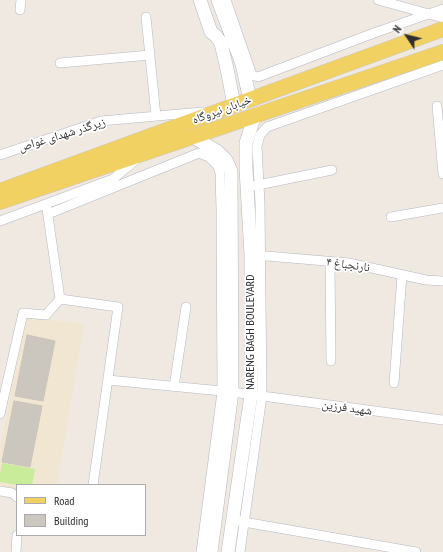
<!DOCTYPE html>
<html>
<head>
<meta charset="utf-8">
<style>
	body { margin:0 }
	#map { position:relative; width:443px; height:552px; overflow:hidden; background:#efe9e1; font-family:"PT Sans Narrow",sans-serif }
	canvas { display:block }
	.legend { position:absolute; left:16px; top:484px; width:130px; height:52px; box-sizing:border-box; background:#fff; border:1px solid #ababab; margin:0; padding:5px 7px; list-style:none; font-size:12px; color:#2e2e2e }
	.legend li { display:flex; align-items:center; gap:8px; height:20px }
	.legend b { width:20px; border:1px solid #ababab }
	.north { position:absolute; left:387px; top:16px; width:40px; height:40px; -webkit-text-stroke:3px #fff; paint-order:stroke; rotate:305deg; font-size:11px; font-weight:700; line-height:16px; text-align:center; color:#2e2e2e }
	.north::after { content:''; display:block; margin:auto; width:14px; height:18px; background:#2e2e2e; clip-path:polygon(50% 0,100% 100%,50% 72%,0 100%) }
</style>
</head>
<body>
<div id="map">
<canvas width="443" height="552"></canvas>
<ul class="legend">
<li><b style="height:5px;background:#f2d163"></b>Road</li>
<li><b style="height:11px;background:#cbc7bf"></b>Building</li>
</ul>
<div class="north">N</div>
</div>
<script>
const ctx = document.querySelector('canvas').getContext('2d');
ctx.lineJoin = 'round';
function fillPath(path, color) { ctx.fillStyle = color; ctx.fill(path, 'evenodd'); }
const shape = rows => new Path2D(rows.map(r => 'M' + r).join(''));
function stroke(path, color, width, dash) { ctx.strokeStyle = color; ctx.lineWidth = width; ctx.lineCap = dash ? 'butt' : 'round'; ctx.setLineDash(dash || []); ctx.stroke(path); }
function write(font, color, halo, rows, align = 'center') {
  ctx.font = font + ' "PT Sans Narrow","Noto Naskh Arabic",sans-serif'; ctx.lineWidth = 3.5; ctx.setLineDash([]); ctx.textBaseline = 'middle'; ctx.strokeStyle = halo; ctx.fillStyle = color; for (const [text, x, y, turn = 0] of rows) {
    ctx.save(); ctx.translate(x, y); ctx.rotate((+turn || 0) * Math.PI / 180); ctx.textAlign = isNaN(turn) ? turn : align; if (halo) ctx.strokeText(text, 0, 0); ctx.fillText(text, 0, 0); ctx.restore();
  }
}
fillPath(shape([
	[27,317,84,324,57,485,17,485,17,489,0,487,0,446]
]), '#f0e6d1');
fillPath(shape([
	[2,463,35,469,32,485,18,485,0,482,0,474]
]), '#c9ec9a');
const building = shape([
	[27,335,55,341,43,401,15,396,27,335],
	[14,401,42,406,30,467,2,462,14,401]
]);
fillPath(building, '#cbc7bf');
stroke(building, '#cbc5ba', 1);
const street = shape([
	[226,0,252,75,258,77,374,33,443,9],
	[378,0,443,18],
	[20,10,21,0],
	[146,17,156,116],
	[60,63,150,55],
	[437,106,443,174],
	[0,155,101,121,202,112],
	[253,186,332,170],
	[47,209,60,299],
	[48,214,199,153,209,157,218,166,220,173,221,209,222,392,201,552],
	[391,217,443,208],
	[0,221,113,179,136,160],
	[255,255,349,263,426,280,443,281],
	[330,262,331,361],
	[60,299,118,307,93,485],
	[108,380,232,392,443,420],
	[394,383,402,275],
	[174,387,186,307],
	[0,414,23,313,46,315,60,299],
	[0,491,12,493,17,497],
	[238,521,416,552],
	[16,552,17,535],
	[240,552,262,396,260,204,257,146,260,135,267,127,443,65]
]);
const secondary = shape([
	[200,0,211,32,216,36,221,43,227,69,234,105],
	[218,0,242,64,250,100],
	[193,137,217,151,226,160,231,171,232,392,211,552],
	[228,552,251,395,251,255,246,169,246,143,253,121,259,113]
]);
const primary = shape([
	[0,191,443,29],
	[0,202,443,52]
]);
stroke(street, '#b4b7c1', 10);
stroke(secondary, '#b4b7c1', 14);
stroke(primary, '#c9c9c9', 16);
stroke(street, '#fff', 9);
stroke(secondary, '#fff', 13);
stroke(primary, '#f2d163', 15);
write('12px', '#2e2e2e', '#fff', [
	["خیابان نیروگاه",222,110,-20],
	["زیرگذر شهدای غواص",62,135,-17],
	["نارنجباغ ۴",348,265,8],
	["NARENG BAGH BOULEVARD",251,332,-90],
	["شهید فرزین",347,408,8]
]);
</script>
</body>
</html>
